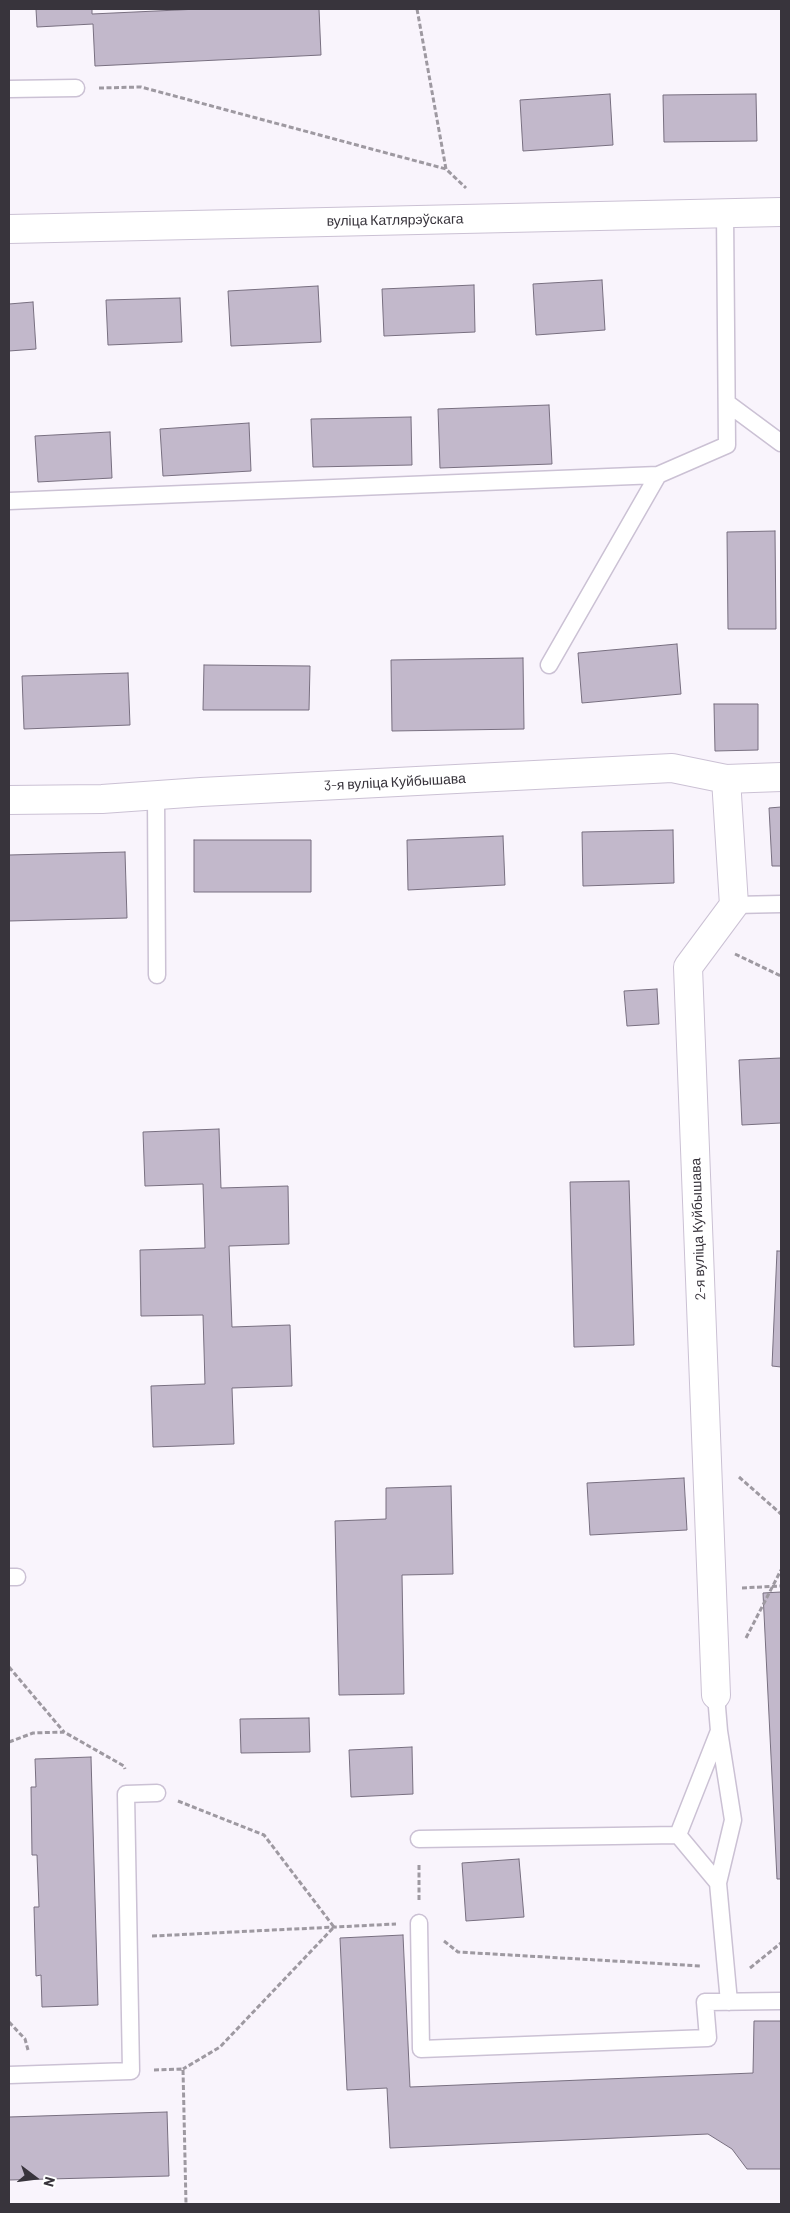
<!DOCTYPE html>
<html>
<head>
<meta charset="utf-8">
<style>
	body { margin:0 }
	#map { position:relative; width:790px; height:2213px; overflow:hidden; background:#f9f4fc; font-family:Barlow,sans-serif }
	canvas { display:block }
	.frame { position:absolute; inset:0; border:10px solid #38343c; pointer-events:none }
	.north { position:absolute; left:10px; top:2153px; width:50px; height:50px; -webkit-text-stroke:4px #fff; paint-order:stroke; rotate:105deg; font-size:14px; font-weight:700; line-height:20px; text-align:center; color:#38343c }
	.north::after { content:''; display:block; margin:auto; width:18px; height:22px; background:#38343c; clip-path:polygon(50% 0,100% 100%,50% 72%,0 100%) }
</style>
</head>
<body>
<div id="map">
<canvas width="790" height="2213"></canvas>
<div class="frame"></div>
<div class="north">N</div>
</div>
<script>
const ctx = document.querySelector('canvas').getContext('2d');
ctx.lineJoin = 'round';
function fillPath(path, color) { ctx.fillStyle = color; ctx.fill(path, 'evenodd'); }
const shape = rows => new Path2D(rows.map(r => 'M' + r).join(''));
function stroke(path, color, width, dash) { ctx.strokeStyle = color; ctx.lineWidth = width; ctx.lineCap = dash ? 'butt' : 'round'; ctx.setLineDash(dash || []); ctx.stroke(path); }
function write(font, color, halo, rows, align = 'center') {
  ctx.font = font + ' Barlow,sans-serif'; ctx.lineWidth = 4; ctx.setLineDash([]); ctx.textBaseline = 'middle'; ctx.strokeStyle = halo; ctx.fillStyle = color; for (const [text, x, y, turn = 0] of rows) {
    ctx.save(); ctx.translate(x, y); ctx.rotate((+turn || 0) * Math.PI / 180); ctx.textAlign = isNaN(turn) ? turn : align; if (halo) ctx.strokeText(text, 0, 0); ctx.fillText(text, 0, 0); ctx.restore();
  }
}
const building = shape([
	[36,9,92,9,92,14,199,9,319,9,321,55,95,66,93,24,37,27,36,9],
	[610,94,613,145,523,151,520,100,610,94],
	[756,94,757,141,664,142,663,95,756,94],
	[602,280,605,330,536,335,533,284,602,280],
	[474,285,475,332,384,336,382,289,474,285],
	[318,286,321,342,231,346,228,291,318,286],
	[180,298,182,342,108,345,106,300,180,298],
	[33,302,36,349,9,351,9,304,33,302],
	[549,405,552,464,440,468,438,409,549,405],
	[411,417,412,465,313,467,311,419,411,417],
	[249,423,251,471,163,476,160,429,249,423],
	[110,432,112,478,38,482,35,436,110,432],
	[775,531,776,629,728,629,727,532,775,531],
	[677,644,681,694,582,703,578,653,677,644],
	[523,658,524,729,392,731,391,660,523,658],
	[204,665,310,666,309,710,203,710,204,665],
	[128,673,130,725,24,729,22,676,128,673],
	[714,704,758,704,758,750,715,751,714,704],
	[781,807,781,866,772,866,769,808,781,807],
	[673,830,674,883,583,886,582,832,673,830],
	[503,836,505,885,408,890,407,840,503,836],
	[194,840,311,840,311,892,194,892,194,840],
	[125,852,127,918,9,921,9,855,125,852],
	[657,989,659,1024,627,1026,624,991,657,989],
	[781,1058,781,1123,742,1125,739,1060,781,1058],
	[219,1129,221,1188,288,1186,289,1244,229,1246,232,1327,290,1325,292,1386,232,1388,234,1444,153,1447,151,1386,205,1384,203,1315,141,1316,140,1250,205,1248,203,1184,145,1186,143,1132,219,1129],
	[629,1181,634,1345,574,1347,570,1182,629,1181],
	[777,1251,781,1251,781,1367,772,1366,777,1251],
	[684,1478,687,1530,590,1535,587,1483,684,1478],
	[451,1486,453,1574,402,1575,404,1694,339,1695,335,1521,386,1519,386,1488,451,1486],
	[781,1592,781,1879,777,1879,763,1593,781,1592],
	[309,1718,310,1752,241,1753,240,1719,309,1718],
	[412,1747,413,1794,351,1797,349,1750,412,1747],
	[91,1757,98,2005,42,2007,41,1975,36,1976,34,1907,39,1907,37,1855,32,1855,31,1787,36,1787,35,1759,91,1757],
	[519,1859,524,1917,466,1921,462,1863,519,1859],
	[403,1935,410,2087,753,2073,754,2021,781,2021,781,2169,747,2169,732,2149,708,2134,390,2148,387,2088,347,2090,340,1938,403,1935],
	[167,2112,169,2176,9,2180,9,2117,167,2112]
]);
fillPath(building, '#c2b8cb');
stroke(building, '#786f80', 1);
const lane = shape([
	[9,89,76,88],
	[727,403,781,443],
	[9,501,658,475,727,445,725,213],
	[549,665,658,475],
	[156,794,157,975],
	[734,905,781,904],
	[9,1577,17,1577],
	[716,1695,719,1731,678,1835,718,1883,729,2002],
	[419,1839,678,1835],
	[718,1883,733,1820,719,1731],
	[419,1923,421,2049,708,2038,705,2002,781,2001],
	[9,2075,131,2071,126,1794,157,1793]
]);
const street = shape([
	[9,229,781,212],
	[9,800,102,799,201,792,672,768,726,779,781,777],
	[716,1695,688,967,734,905,726,779]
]);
stroke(lane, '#cbc1d4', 19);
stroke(street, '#cbc1d4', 30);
stroke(shape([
	[417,9,446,169,466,188],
	[99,88,141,87,446,169],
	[735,954,781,976],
	[739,1477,781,1514],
	[742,1588,781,1586],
	[746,1638,781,1570],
	[9,1667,64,1732],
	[9,1742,33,1733,64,1732,124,1766,125,1769],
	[178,1801,264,1835,334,1927,220,2047,183,2069],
	[419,1900,419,1864],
	[152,1936,396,1924],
	[444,1941,458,1952,701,1966],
	[750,1968,781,1943],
	[9,2022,25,2039,28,2050],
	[154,2070,183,2069,186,2204]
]), '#9e99a1', 3, [5, 2.5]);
stroke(lane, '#fff', 16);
stroke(street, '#fff', 28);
write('14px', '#38343c', '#fff', [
	["вуліца Катлярэўскага",395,220,-1],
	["3-я вуліца Куйбышава",395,782,-3],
	["2-я вуліца Куйбышава",698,1229,-92]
]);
</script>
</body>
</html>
